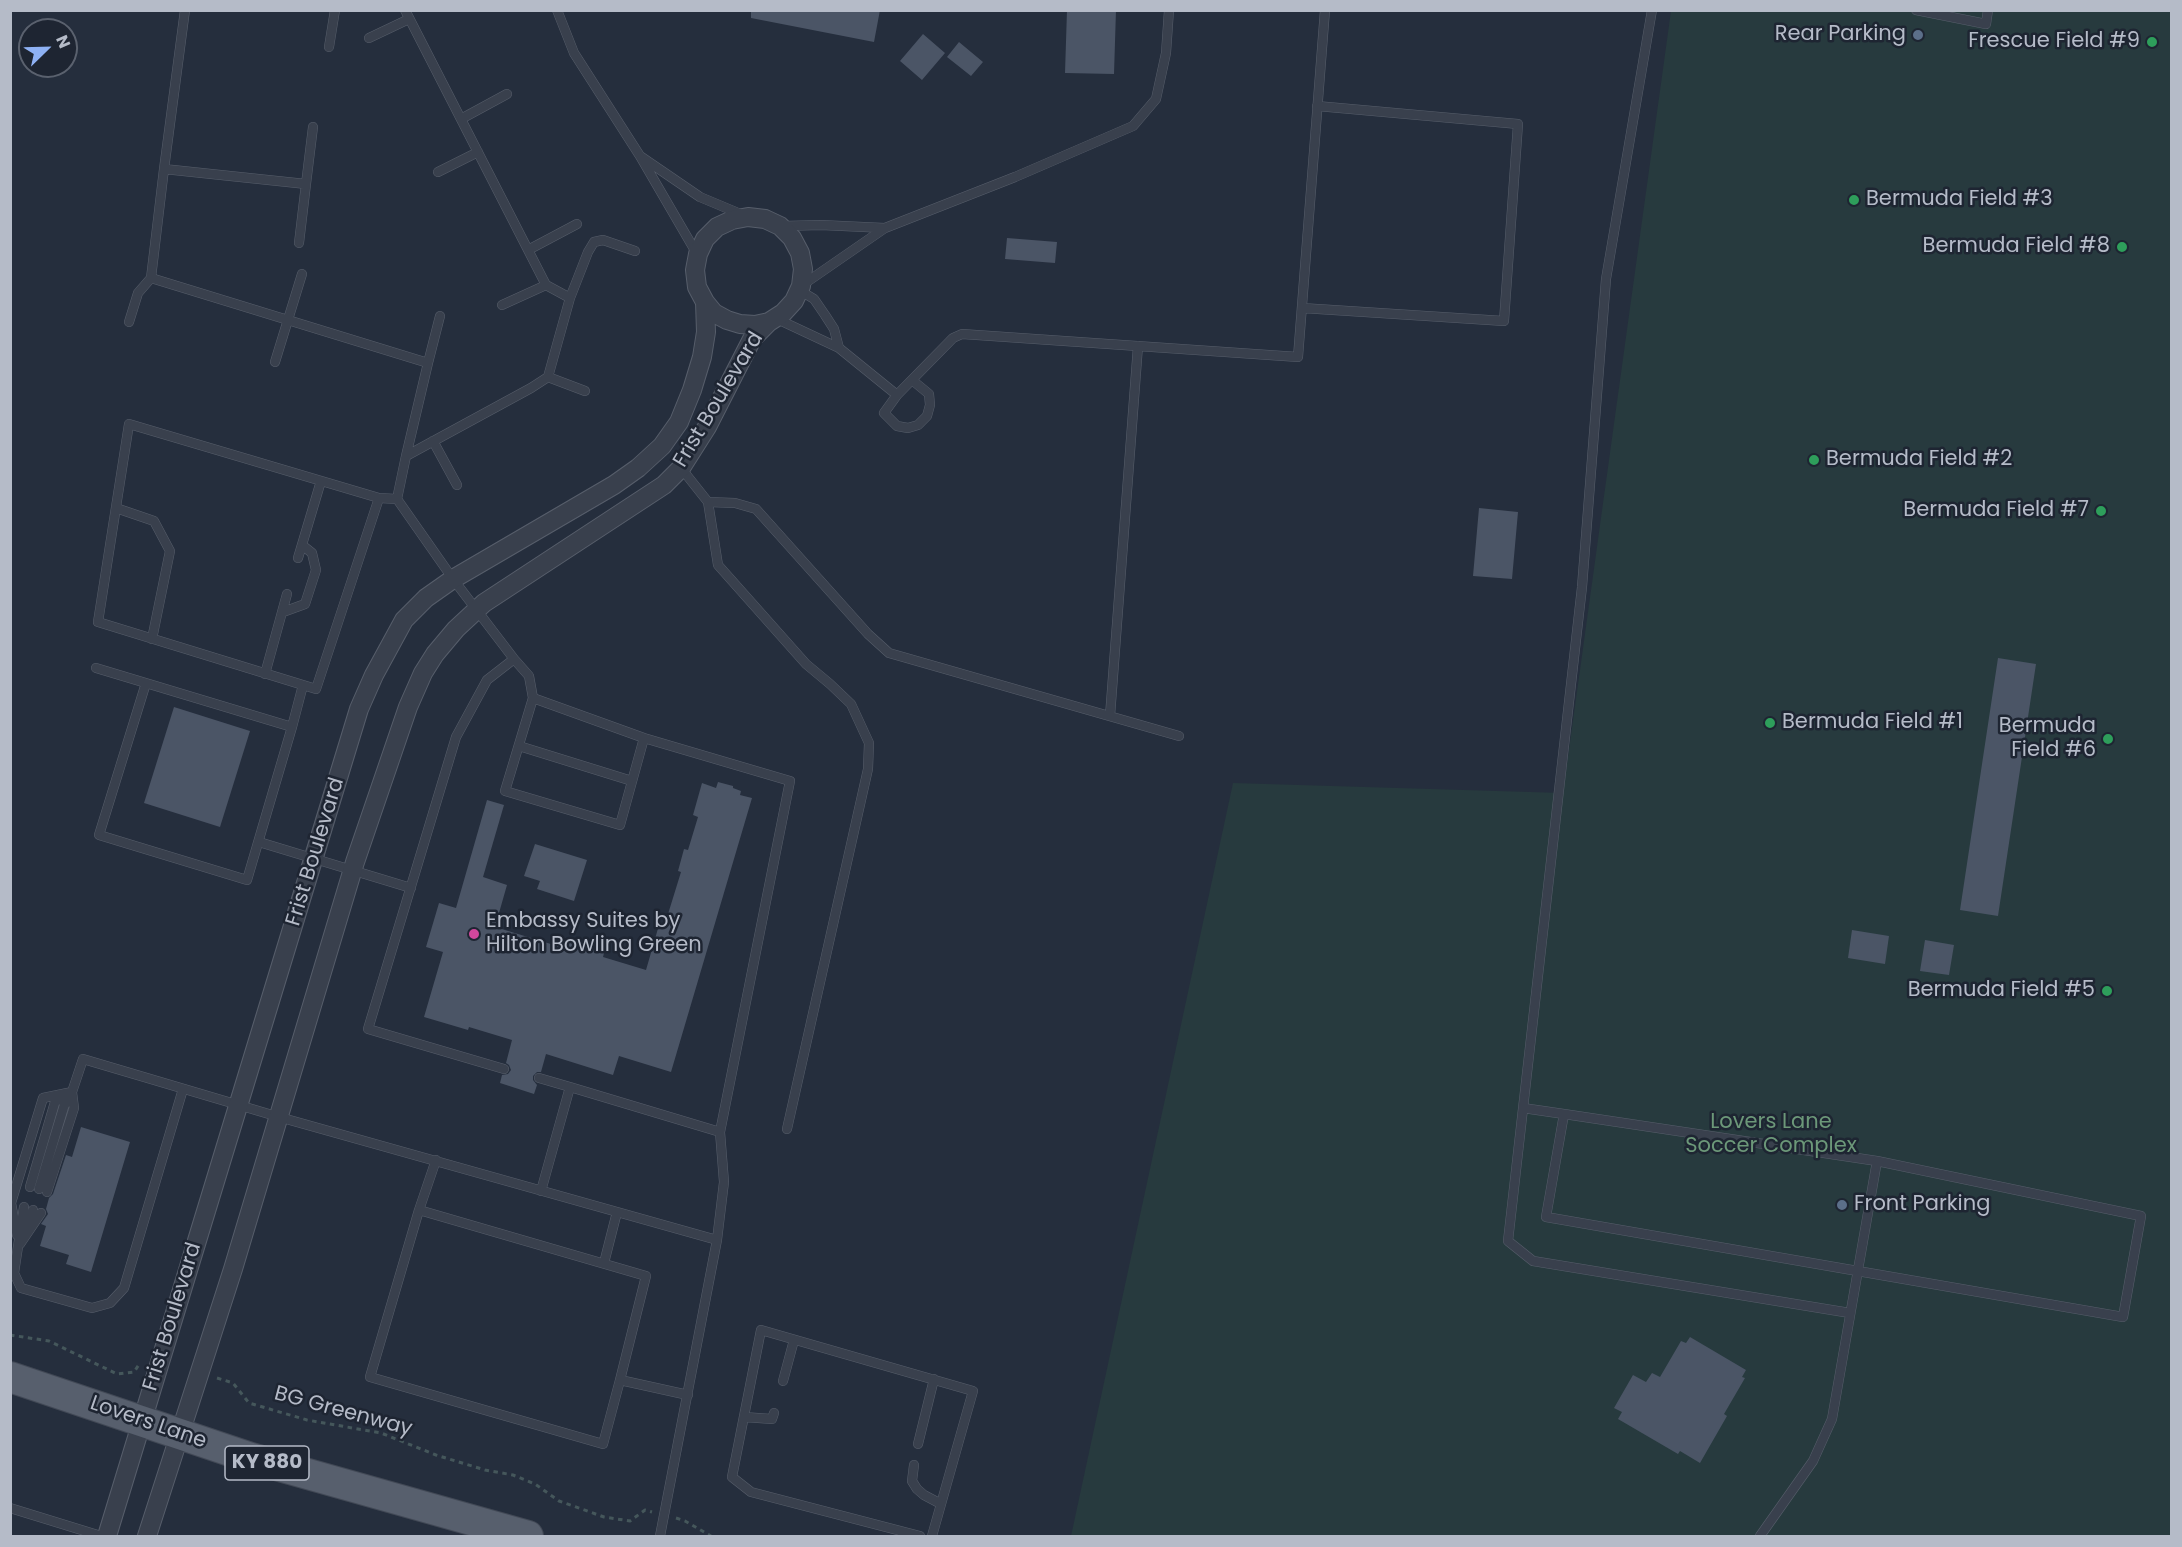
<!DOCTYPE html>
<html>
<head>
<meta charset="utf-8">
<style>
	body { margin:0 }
	#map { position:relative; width:2182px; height:1547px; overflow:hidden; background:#252e3d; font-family:Poppins,sans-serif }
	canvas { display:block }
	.frame { position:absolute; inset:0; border:12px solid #b5bbc8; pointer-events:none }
	.north { position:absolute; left:18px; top:18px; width:60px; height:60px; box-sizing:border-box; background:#1e2532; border:2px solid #5a616e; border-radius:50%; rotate:67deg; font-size:16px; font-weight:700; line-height:24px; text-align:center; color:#b5bbc8 }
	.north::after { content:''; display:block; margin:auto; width:21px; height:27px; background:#8eb1f4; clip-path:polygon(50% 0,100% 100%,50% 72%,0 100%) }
</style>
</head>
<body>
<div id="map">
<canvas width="2182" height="1547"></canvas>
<div class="frame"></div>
<div class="north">N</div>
</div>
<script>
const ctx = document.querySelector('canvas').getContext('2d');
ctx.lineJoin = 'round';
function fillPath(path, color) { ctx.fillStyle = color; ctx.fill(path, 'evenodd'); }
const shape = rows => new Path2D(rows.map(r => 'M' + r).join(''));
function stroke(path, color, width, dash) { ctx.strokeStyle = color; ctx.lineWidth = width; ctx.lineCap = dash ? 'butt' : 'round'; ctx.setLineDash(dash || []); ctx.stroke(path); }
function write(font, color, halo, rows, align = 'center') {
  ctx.font = font + ' Poppins,sans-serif'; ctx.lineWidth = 5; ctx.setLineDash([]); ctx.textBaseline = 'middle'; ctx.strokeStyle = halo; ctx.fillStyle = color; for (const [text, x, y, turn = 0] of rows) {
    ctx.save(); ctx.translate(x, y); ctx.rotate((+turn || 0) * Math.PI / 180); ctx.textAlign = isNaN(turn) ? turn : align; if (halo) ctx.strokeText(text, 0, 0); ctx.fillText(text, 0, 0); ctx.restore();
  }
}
fillPath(shape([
	[1671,11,2171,11,2171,1536,1071,1536,1233,783,1563,793]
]), '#273a3e');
fillPath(shape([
	[751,10,880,10,874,42,751,18],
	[1067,10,1116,10,1114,74,1065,73],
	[923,34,945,53,922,80,900,61],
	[959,42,983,62,971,76,947,57],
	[1007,238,1057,242,1055,263,1005,259],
	[1479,508,1518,512,1512,579,1473,576],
	[1998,658,2036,664,1998,916,1960,910],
	[174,707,250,731,220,827,144,803],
	[718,782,733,786,733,788,741,791,740,795,752,798,671,1072,619,1056,613,1075,546,1054,541,1072,537,1072,533,1076,533,1080,537,1085,534,1094,500,1083,502,1075,508,1074,511,1070,509,1065,506,1063,512,1040,469,1027,468,1030,424,1017,443,952,426,947,439,903,456,908,487,800,504,805,483,877,507,885,495,927,564,948,565,941,604,953,603,957,646,970,659,925,664,927,681,872,678,871,684,849,688,850,698,817,693,815,702,783,716,788],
	[535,844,587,860,574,901,537,889,540,881,524,876],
	[1852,930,1889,936,1885,964,1848,958],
	[1925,940,1954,945,1949,975,1920,971],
	[81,1127,130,1142,91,1272,66,1264,69,1255,40,1246,46,1226,41,1224,48,1214,46,1209,49,1198,53,1194,66,1155,72,1157],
	[1690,1337,1746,1370,1742,1377,1745,1378,1724,1414,1727,1416,1700,1463,1680,1451,1678,1454,1618,1419,1622,1412,1614,1408,1633,1375,1646,1382,1652,1373,1660,1377,1681,1341,1686,1343]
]), '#4b5566');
const service = shape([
	[185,10,164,169,306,184,299,243],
	[405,10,546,285,570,298,588,252,594,242,603,240,635,251],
	[557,10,574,53,640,156],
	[1652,10,1606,279,1582,587,1508,1241,1533,1261,1850,1313],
	[1916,10,1986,24,1988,10],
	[369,38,409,19],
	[329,47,335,10],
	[461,119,507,94],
	[164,169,151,278,428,363,440,316],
	[438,172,478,152],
	[306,184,313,127],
	[782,226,821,225,885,228,801,286],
	[885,228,1015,177,1133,126,1156,99,1166,53,1169,10],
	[528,250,577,224],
	[697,254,640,156,700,197,743,215],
	[502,305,546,285],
	[1302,308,1504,321,1518,124,1317,106],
	[775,318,839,348,834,329,825,315,814,299,799,290],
	[129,322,138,293,151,278],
	[839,348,897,395,953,338,962,334,1298,357,1325,10],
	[275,362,302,274],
	[548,377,585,391],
	[897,395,884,413,897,426,908,428,918,425,927,416,930,405,929,394,912,380],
	[433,441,457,485],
	[406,456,428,363],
	[681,468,708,502,735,503,756,509,868,634,889,653,1179,736],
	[379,498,316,689,98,622,129,424,379,498,397,499,453,579,514,659,487,680,456,737,368,1029,504,1069],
	[397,499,406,456,531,388,548,377,570,298],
	[708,502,718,565,806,664,830,684,851,704,869,743,868,769,787,1129],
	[116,508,154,521,170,551,152,639],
	[298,558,321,481],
	[283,612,305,604,316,570,312,553,302,545],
	[514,659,529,676,533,698,644,738,790,781,720,1132,724,1182,717,1240,660,1536],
	[96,668,292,727,247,880,99,835,146,683],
	[265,674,287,594],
	[533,698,505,791,620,825,644,738],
	[1110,716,1138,346],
	[292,727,303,685],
	[519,746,632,781],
	[259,842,411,888],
	[539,1078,570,1087],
	[1523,1108,1564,1114,1877,1161,2141,1216,2123,1317,1546,1217,1564,1114],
	[30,1187,55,1102,65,1096],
	[39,1189,64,1106,71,1094],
	[541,1191,570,1087,720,1132],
	[47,1192,74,1108,72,1092,83,1059,279,1117,717,1240],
	[24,1207,14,1273,21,1288,92,1308,110,1303,124,1288,183,1089],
	[419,1210,436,1160],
	[25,1230,33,1210],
	[17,1235,11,1203,43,1098,72,1092],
	[20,1244,41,1213],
	[604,1263,617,1212],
	[620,1380,646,1276,419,1210,370,1377,603,1444,620,1380,688,1395],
	[783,1381,794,1340],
	[744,1417,772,1419,774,1413],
	[918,1444,934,1379],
	[914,1465,912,1481,917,1489,924,1495,941,1504],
	[10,1508,101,1536],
	[920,1536,751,1492,732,1477,761,1330,973,1391,932,1536],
	[1760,1536,1813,1461,1832,1419,1877,1161]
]);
const minor = shape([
	[107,1536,359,709,374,675,404,620,426,598,453,579,614,485,638,468,662,446,679,422,692,390,702,357,706,332,705,302],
	[147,1536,233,1269,355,862,408,707,423,673,435,654,456,629,484,603,664,485,681,468,707,427,752,339,769,322,783,313,794,301,801,286,803,269,800,253,792,238,780,226,765,219,748,217,732,220,717,227,705,239,698,254,695,270,697,287,705,302,714,313,727,320,740,324,755,325,769,322]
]);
const primary = shape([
	[10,1377,251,1458,528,1536]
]);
stroke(service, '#575e6b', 10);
stroke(minor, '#575e6b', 20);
stroke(primary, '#424956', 32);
stroke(shape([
	[10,1335,49,1341,117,1374,134,1372,140,1363],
	[217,1378,233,1383,249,1403,307,1420,381,1433,436,1455,485,1470,513,1475,535,1484,559,1501,604,1517,630,1521,645,1510,652,1512],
	[676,1518,685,1521,711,1536]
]), '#45575b', 3, [4.5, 4.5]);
stroke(service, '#39404d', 9);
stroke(minor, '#39404d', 18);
stroke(primary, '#575f6d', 30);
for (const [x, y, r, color] of [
	[1918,35,6,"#5c6f8a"],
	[2152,42,6,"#2e9e5b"],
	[1854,200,6,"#2e9e5b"],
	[2122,247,6,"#2e9e5b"],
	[1814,460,6,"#2e9e5b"],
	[2101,511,6,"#2e9e5b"],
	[1770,723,6,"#2e9e5b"],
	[2108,739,6,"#2e9e5b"],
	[474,934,6,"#d1479c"],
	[2107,991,6,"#2e9e5b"],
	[1842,1205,6,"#5c6f8a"]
]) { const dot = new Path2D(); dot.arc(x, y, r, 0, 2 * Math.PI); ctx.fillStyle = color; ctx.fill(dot); stroke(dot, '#1e2532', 2); }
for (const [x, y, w] of [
	[267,1463,84]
]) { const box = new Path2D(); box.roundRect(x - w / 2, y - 17, w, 34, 4.5); ctx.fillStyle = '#1e2532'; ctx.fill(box); stroke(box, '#b5bbc8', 1.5); }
write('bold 20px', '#b5bbc8', null, [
	["KY 880",267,1463]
]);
write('21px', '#b5bbc8', '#1e2532', [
	["Rear Parking",1906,35],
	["Frescue Field #9",2140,42],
	["Bermuda Field #3",1866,200,"left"],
	["Bermuda Field #8",2110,247],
	["Bermuda Field #2",1826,460,"left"],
	["Bermuda Field #7",2089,511],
	["Bermuda Field #1",1782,723,"left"],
	["Bermuda",2096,727],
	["Field #6",2096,751],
	["Embassy Suites by",486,922,"left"],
	["Hilton Bowling Green",486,946,"left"],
	["Bermuda Field #5",2095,991],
	["Front Parking",1854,1205,"left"]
], 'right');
write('21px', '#b5bbc8', '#1e2532', [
	["Frist Boulevard",719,400,-59],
	["Frist Boulevard",316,852,-73],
	["Frist Boulevard",173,1317,-73],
	["BG Greenway",343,1412,15],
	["Lovers Lane",148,1423,19]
]);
write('21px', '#6c9879', '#1e2532', [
	["Lovers Lane",1771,1123],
	["Soccer Complex",1771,1147]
]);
</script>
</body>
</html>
